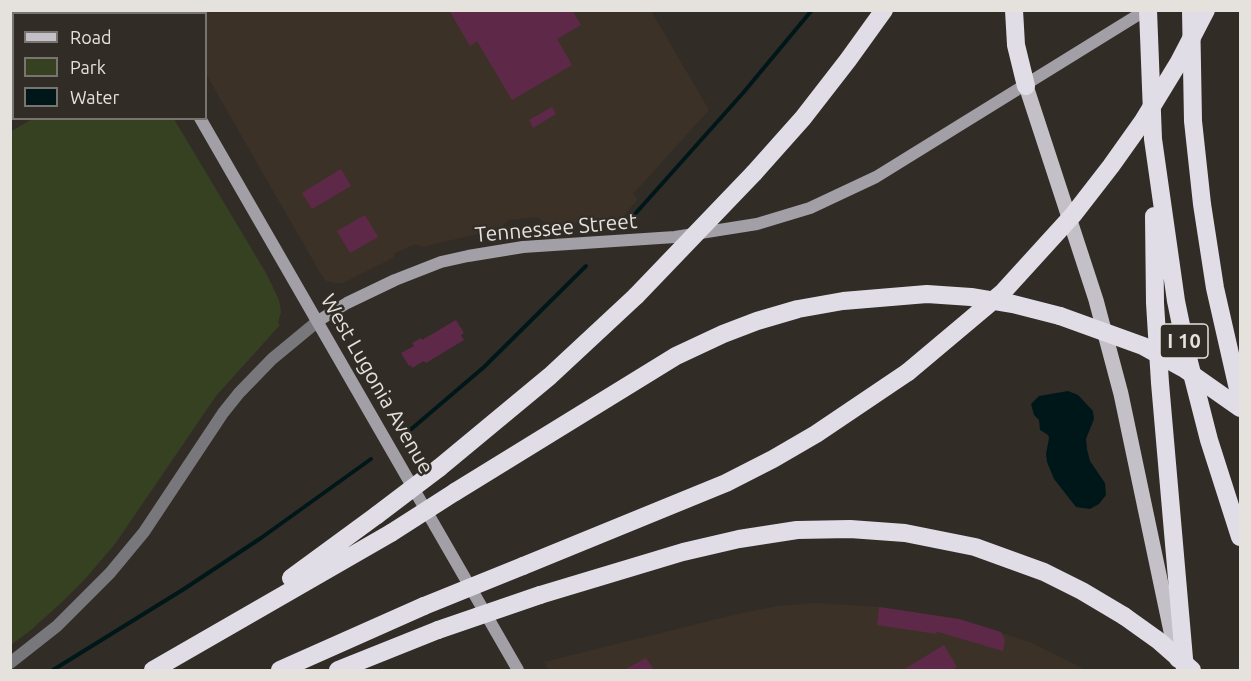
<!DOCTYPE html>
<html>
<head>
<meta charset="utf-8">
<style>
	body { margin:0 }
	#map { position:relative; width:1251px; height:681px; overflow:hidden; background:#322c27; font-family:Ubuntu,sans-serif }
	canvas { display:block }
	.frame { position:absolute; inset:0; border:12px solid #e5e1dd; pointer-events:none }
	.legend { position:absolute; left:12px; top:12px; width:195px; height:108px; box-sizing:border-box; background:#322c27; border:2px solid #7a7470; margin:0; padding:8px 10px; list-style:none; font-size:18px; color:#e5e1dd }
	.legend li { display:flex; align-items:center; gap:12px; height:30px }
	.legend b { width:30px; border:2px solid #7a7470 }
</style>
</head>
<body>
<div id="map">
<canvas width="1251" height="681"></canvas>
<div class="frame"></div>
<ul class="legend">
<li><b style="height:8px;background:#c3c0c8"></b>Road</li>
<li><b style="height:16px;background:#354121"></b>Park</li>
<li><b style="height:16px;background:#00171a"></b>Water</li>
</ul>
</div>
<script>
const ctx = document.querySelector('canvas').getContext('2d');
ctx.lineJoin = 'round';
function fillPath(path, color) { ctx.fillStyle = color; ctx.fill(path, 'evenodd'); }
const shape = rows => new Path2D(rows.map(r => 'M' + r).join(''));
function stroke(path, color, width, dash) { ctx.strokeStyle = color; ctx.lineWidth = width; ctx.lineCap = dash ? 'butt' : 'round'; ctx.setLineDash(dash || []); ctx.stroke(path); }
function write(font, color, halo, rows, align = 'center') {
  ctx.font = font + ' Ubuntu,sans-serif'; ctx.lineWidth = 5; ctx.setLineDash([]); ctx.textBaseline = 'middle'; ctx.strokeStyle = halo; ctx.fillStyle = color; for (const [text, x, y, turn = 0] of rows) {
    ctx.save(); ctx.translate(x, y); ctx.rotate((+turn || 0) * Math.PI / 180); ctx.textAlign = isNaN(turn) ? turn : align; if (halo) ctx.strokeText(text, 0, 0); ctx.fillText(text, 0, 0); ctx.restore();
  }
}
fillPath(shape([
	[172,11,651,11,709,110,633,194,638,199,620,220,549,225,537,217,508,220,499,229,422,247,416,244,395,253,393,258,343,283,335,283,326,281,322,276,206,74,206,14,174,13],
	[816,603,879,607,959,619,1032,643,1086,670,549,670,544,662,737,614,779,606]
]), '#3c3127');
fillPath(shape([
	[34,118,174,119,266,273,279,300,281,312,278,323,280,325,216,396,115,544,86,578,62,602,31,630,11,645,10,132]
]), '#354121');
fillPath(shape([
	[1068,391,1078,395,1093,411,1094,419,1086,439,1087,449,1090,461,1105,483,1106,495,1099,504,1090,509,1076,507,1054,479,1047,462,1046,454,1049,438,1048,435,1040,430,1039,420,1034,415,1031,404,1039,396]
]), '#00171a');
stroke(shape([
	[635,214,743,93,812,10],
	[409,431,484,367,586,266],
	[53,670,184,589,261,538,371,459]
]), '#00171a', 4);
fillPath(shape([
	[449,10,572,10,581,25,557,39,572,65,512,100,477,41,470,46],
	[552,107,556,114,533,128,529,120],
	[341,169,351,186,312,209,302,193],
	[365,215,378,237,350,253,337,231],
	[456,320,464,333,461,335,464,340,426,363,424,361,412,368,411,365,409,366,401,353,414,346,412,343,421,338,422,340],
	[879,607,959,619,1001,632,1005,640,1003,651,935,631,937,634,877,625],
	[944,645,957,667,951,670,903,670],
	[646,658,654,670,624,670]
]), '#5e2949');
stroke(shape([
	[10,663,57,626,110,573,144,532,223,413,239,393,272,359,318,321]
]), '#78777b', 12);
stroke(shape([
	[136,10,138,14],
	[200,118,518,670],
	[318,321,347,303,395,280,441,262,468,256,523,247,675,237,757,224,810,208,876,177,1146,10]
]), '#a2a0a6', 12);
stroke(shape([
	[1026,86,1096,300,1121,394,1177,660]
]), '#c3c0c8', 15);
stroke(shape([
	[1014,10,1016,45,1026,86],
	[1148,10,1153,139,1176,301,1187,354,1209,440,1240,537],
	[1191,10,1193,121,1202,204,1215,288,1240,398],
	[754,173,803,118,848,60,884,10],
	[1154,216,1155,303,1160,383,1185,670],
	[439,468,550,376,636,296],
	[455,492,676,356,723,334,757,321,798,309,843,301,927,294,971,297,1013,304,1060,316],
	[523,566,726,483,773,459,816,434,908,372],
	[291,578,377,515],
	[540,595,683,552,739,539,797,530,850,529,905,533,975,547,1044,572,1082,591,1124,616],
	[153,670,391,533],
	[280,670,424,606],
	[338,670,438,630]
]), '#e0dde7', 18);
stroke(shape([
	[636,296,754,173],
	[1060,316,1143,346,1183,368,1240,408],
	[908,372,1002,293,1073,215,1111,166,1143,121,1179,62,1206,10],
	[377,515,439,468],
	[391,533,455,492],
	[424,606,523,566],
	[1124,616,1159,641,1192,670],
	[438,630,540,595]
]), '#e0dde7', 18);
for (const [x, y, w] of [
	[1184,341,48]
]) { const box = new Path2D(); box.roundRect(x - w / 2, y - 17, w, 34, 4.5); ctx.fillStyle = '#322c27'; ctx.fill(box); stroke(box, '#e5e1dd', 1.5); }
write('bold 20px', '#e5e1dd', null, [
	["I 10",1184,341]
]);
write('21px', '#e5e1dd', '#322c27', [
	["Tennessee Street",556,228,-5],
	["West Lugonia Avenue",377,384,60]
]);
</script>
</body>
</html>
